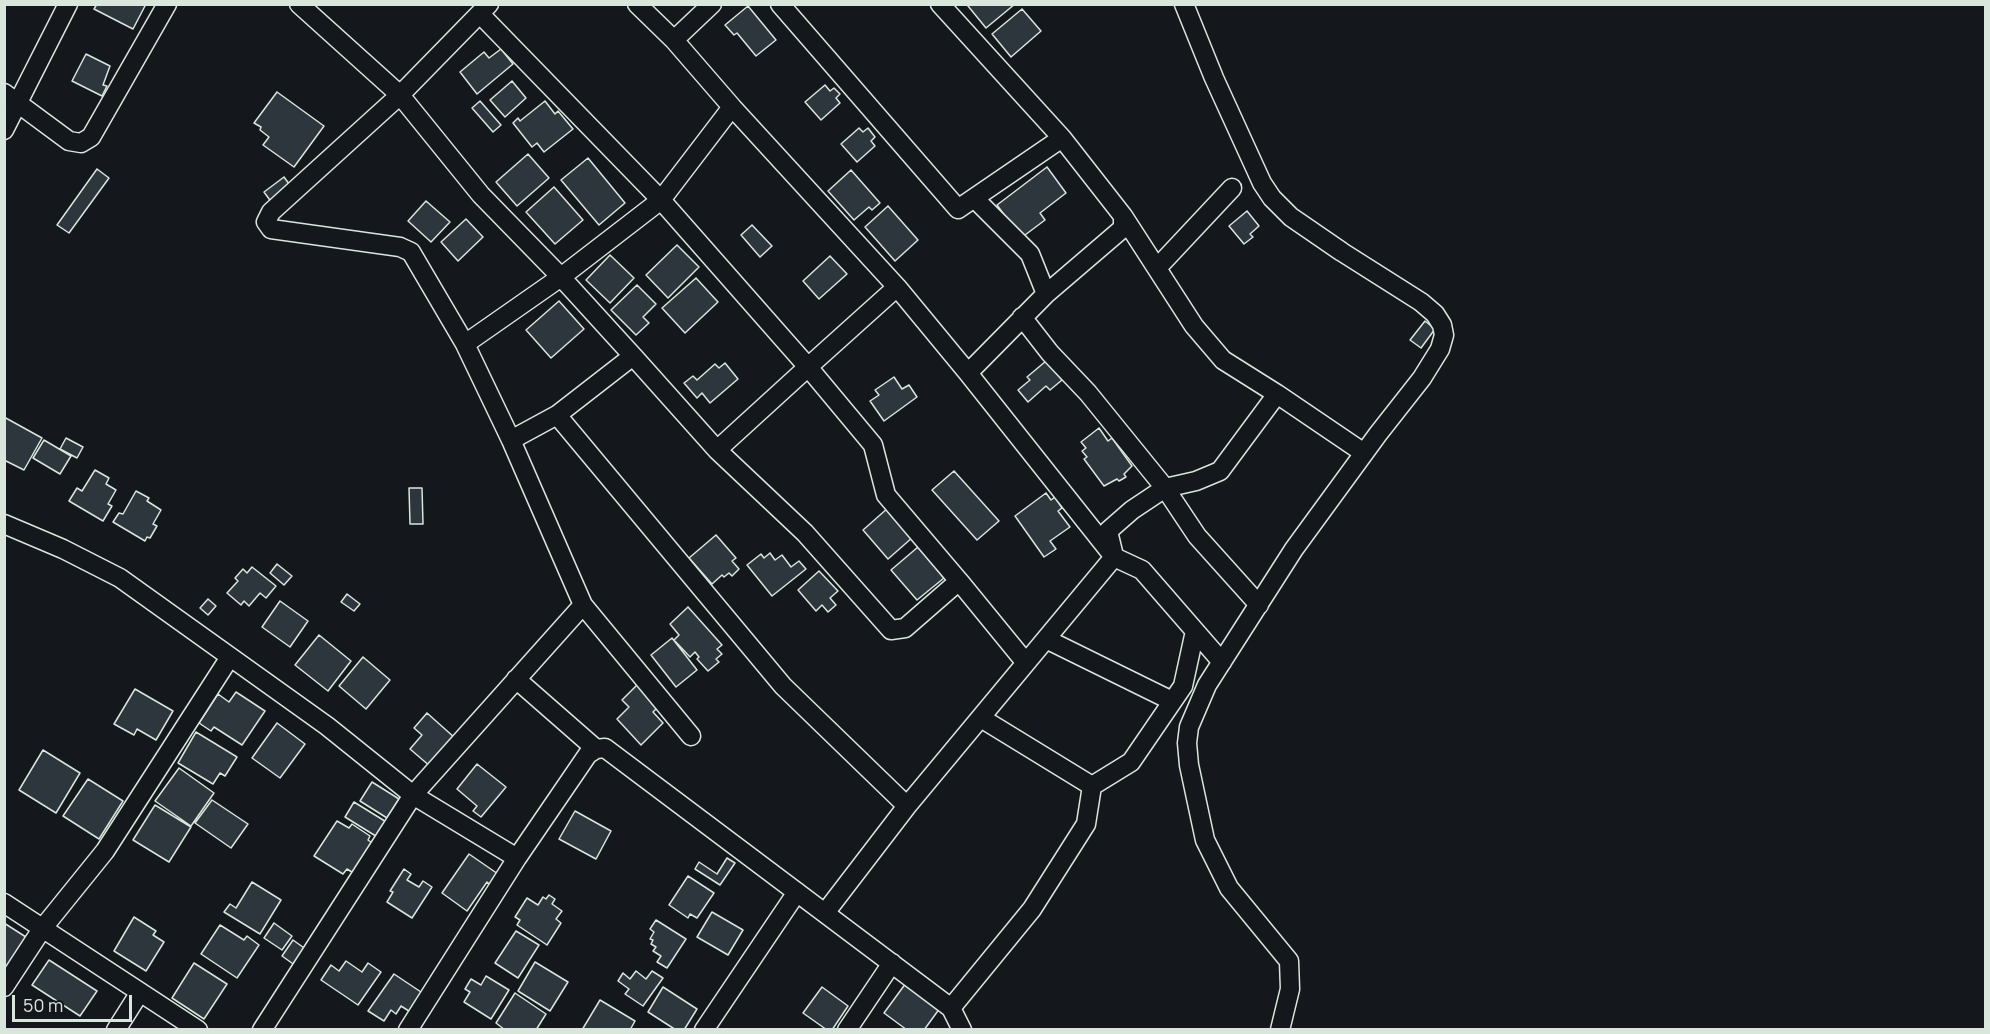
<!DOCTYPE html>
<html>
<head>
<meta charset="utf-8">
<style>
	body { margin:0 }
	#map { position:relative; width:1990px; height:1034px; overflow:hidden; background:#14181c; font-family:Manrope,sans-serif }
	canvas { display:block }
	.frame { position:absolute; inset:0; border:6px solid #d8e6dc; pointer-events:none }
	.scale { position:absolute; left:12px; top:995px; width:120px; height:27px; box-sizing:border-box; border:3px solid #d8e6dc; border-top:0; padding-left:8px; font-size:18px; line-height:21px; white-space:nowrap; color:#d8e6dc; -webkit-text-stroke:4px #14181c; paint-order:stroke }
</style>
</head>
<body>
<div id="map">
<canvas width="1990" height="1034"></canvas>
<div class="frame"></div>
<div class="scale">50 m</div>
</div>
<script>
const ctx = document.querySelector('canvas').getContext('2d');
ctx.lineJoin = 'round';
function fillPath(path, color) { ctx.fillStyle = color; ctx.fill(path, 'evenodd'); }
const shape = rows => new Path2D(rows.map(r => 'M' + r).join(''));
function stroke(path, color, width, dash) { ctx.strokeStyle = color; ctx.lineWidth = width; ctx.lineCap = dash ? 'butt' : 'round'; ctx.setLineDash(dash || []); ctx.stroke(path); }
const building = shape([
	[97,4,146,4,133,29,94,9,97,4],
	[969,4,1015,4,986,28,968,6,969,4],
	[748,6,776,40,756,56,737,33,734,35,725,25,748,6],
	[1022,9,1041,31,1011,57,992,34,1022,9],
	[501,49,513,64,477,94,460,72,484,52,489,58,501,49],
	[86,54,110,66,103,85,107,86,102,96,72,81,86,54],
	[512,81,526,98,505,117,490,100,512,81],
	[825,85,830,91,834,88,840,94,836,98,840,103,821,120,805,102,825,85],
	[277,92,324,126,294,167,263,145,269,137,260,130,261,127,254,123,277,92],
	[480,101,501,125,493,132,472,108,480,101],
	[545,101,555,114,558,111,573,129,544,152,537,143,532,147,513,123,518,118,520,121,545,101],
	[859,128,863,132,868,128,875,137,871,141,875,146,857,162,841,144,859,128],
	[528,154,549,178,517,206,496,182,528,154],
	[588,158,625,203,599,225,561,180,588,158],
	[1047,167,1066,193,1040,213,1045,220,1021,238,997,205,1047,167],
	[97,169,109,178,69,233,57,225,97,169],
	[851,170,880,203,872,210,869,207,854,220,828,191,851,170],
	[284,177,292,188,272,203,264,192,284,177],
	[554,187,583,220,555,244,526,212,554,187],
	[426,201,450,222,431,242,408,221,426,201],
	[888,206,918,240,895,261,865,227,888,206],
	[1247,211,1259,226,1250,234,1253,237,1244,244,1229,226,1247,211],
	[466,219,483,237,458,261,441,242,466,219],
	[752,225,772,246,760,257,741,235,752,225],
	[677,245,699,267,668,298,646,275,677,245],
	[610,255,634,278,610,303,586,280,610,255],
	[830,256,847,274,819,299,803,281,830,256],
	[696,278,718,302,685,333,662,308,696,278],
	[637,285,656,304,643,317,649,323,636,335,611,310,637,285],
	[559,301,584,329,551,358,526,330,559,301],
	[1425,321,1435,329,1421,348,1410,340,1425,321],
	[1046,361,1062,380,1050,390,1046,386,1028,402,1018,390,1030,380,1027,377,1046,361],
	[725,363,738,379,710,403,702,393,697,398,684,383,693,376,697,380,715,364,719,368,725,363],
	[894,377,902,389,909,385,917,397,884,421,870,401,879,395,875,390,894,377],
	[4,417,42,438,24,470,4,460,4,417],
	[1099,428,1108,441,1112,438,1132,466,1124,474,1126,477,1119,481,1117,479,1104,486,1084,459,1087,457,1082,451,1086,448,1081,442,1099,428],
	[66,438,83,447,77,458,60,449,66,438],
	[44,440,71,456,60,474,33,458,44,440],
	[95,470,109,478,106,484,116,490,108,504,112,506,103,521,69,501,77,488,82,491,95,470],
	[954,471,999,521,977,540,932,490,954,471],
	[409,488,422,488,423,524,410,524,409,488],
	[136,491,149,498,147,501,161,510,153,524,157,526,150,538,147,537,145,541,113,522,119,513,123,514,136,491],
	[1046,493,1051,500,1055,497,1062,508,1058,511,1070,527,1050,541,1056,549,1044,557,1015,516,1046,493],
	[888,508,913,537,888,559,863,530,888,508],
	[716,535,736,558,732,561,739,569,732,576,729,573,724,577,722,575,712,584,689,558,716,535],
	[918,547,944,578,917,600,891,570,918,547],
	[770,553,775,560,782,555,791,567,799,561,806,569,772,596,747,565,761,554,764,558,770,553],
	[277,564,292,576,284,585,270,573,277,564],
	[252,567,276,586,266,598,260,593,249,606,244,601,241,605,227,593,238,581,235,578,243,569,247,573,252,567],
	[819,571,838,591,830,598,836,605,828,612,822,605,816,611,798,590,819,571],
	[347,594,360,604,354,611,341,602,347,594],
	[208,599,216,606,208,615,200,608,208,599],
	[280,601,308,621,290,647,262,627,280,601],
	[688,607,722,645,717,649,722,654,716,659,719,662,708,671,697,659,699,657,695,652,690,657,674,640,679,635,670,624,688,607],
	[319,635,351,661,328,691,295,665,319,635],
	[672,638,697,670,676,687,651,655,672,638],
	[363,657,390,680,366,709,339,686,363,657],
	[637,685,657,708,653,712,663,723,641,745,617,719,629,707,622,700,637,685],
	[135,689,173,711,156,740,137,729,134,735,114,724,135,689],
	[236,692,265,711,242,745,214,727,211,731,199,723,218,694,229,702,236,692],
	[427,713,455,738,431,767,410,749,422,735,414,728,427,713],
	[277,723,305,744,280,778,252,758,277,723],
	[196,732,237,757,225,776,220,773,213,784,178,763,196,732],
	[43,750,80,773,56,813,19,790,43,750],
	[477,764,506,787,481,817,473,811,477,806,457,789,477,764],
	[179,768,214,793,191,826,155,801,179,768],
	[88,779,123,801,99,839,63,816,88,779],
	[372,782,399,799,387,818,360,801,372,782],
	[212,800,248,824,231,848,195,823,212,800],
	[354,802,388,823,379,838,345,817,354,802],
	[155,805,191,827,169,862,133,840,155,805],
	[575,811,611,831,596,859,559,839,575,811],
	[337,821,349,828,352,824,370,836,368,840,375,845,355,874,347,869,343,874,314,856,337,821],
	[469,854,498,874,490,885,487,882,467,911,442,893,469,854],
	[727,858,735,863,720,885,695,869,699,862,717,874,727,858],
	[404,869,411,874,407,880,419,887,423,881,432,887,412,918,387,902,393,892,390,891,404,869],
	[688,876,714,893,697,918,690,914,688,918,669,905,688,876],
	[252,882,281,900,260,934,224,912,230,904,236,908,252,882],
	[549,895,555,899,552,904,562,911,556,919,561,923,547,945,517,925,520,920,515,917,527,898,538,905,543,897,546,899,549,895],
	[712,912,743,930,728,955,697,937,712,912],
	[134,917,156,931,153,935,164,942,146,971,114,951,134,917],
	[656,920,686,939,667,968,657,962,661,956,653,951,656,947,651,944,653,940,650,939,654,932,650,929,656,920],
	[4,923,29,939,7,971,4,969,4,923],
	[274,923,292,936,282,950,264,938,274,923],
	[220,925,244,940,247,936,259,945,237,978,201,954,220,925],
	[516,931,539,945,518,978,495,963,516,931],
	[293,940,307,950,296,966,282,956,293,940],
	[49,960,97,991,80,1016,32,985,49,960],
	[346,961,362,972,368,963,381,972,358,1005,321,980,331,965,339,971,346,961],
	[535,962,568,982,550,1011,518,991,535,962],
	[194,963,227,984,204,1019,172,998,194,963],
	[636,971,646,979,652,971,663,978,643,1006,625,994,629,989,618,981,623,973,630,979,636,971],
	[394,974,424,994,412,1013,401,1006,396,1014,391,1010,384,1021,368,1011,394,974],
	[486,976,509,990,491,1019,464,1002,470,992,465,989,471,979,481,985,486,976],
	[906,983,940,1008,924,1030,907,1030,884,1013,906,983],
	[663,987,697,1009,684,1030,676,1030,648,1012,663,987],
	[822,987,848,1006,832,1030,827,1030,803,1013,822,987],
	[515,993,546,1014,536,1030,505,1030,496,1023,515,993],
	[600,1000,635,1021,630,1030,582,1030,600,1000]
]);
fillPath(building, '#2c363c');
stroke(building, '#d8e6dc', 1.5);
const minor = shape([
	[299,4,400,95,489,4],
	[637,4,674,40,732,107],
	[780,4,958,209,1062,138,940,4],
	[1184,4,1214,78,1262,183,1272,198,1291,217,1342,252,1421,302,1435,314,1442,325,1444,335,1440,349,1422,378,1378,434,1294,549,1207,685,1189,727,1187,743,1189,765,1205,840,1229,888,1289,961,1290,989,1280,1030],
	[480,14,661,200,732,107,897,287,808,367,661,200,561,277,633,356,557,415],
	[674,40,712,4],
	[4,93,69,141,81,143,91,137,167,4],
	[4,130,68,4],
	[974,198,1030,254,1046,294,1123,228,1123,216,1062,138],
	[1157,268,1232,188],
	[897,287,968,373,1114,557,1142,570,1222,662],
	[1022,317,1050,353,1088,393,1165,488,1196,481,1220,471,1277,394,1223,360,1194,326,1123,216],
	[465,344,561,277,481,195,400,95,271,212,266,222,271,229,400,247,411,252,465,344,511,440],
	[633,356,717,450,805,533,891,630,905,628,959,581,886,495,873,445,808,367,717,450],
	[968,373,1046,294],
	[1277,394,1364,453],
	[4,524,63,549,120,578,327,726,413,795,517,858],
	[1113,552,1108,531,1132,510,1165,488,1197,536,1259,605],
	[959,581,1026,663],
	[1046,639,1172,701],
	[516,679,596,749],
	[981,718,1092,786],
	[691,736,583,605,511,440,557,415,783,686,907,806],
	[4,903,198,1030],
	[825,913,907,806,1114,557],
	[4,987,42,929,105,851,230,657],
	[951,1008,1032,909,1086,824,1092,786,1131,762,1183,686,1195,631],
	[116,1030,140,992],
	[262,1030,413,795,583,605],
	[408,1030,517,858,588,754,596,749,605,748,951,1008,962,1030],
	[704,1030,797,892],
	[847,1030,892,963]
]);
stroke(minor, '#d8e6dc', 21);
stroke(minor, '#14181c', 18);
</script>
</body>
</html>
